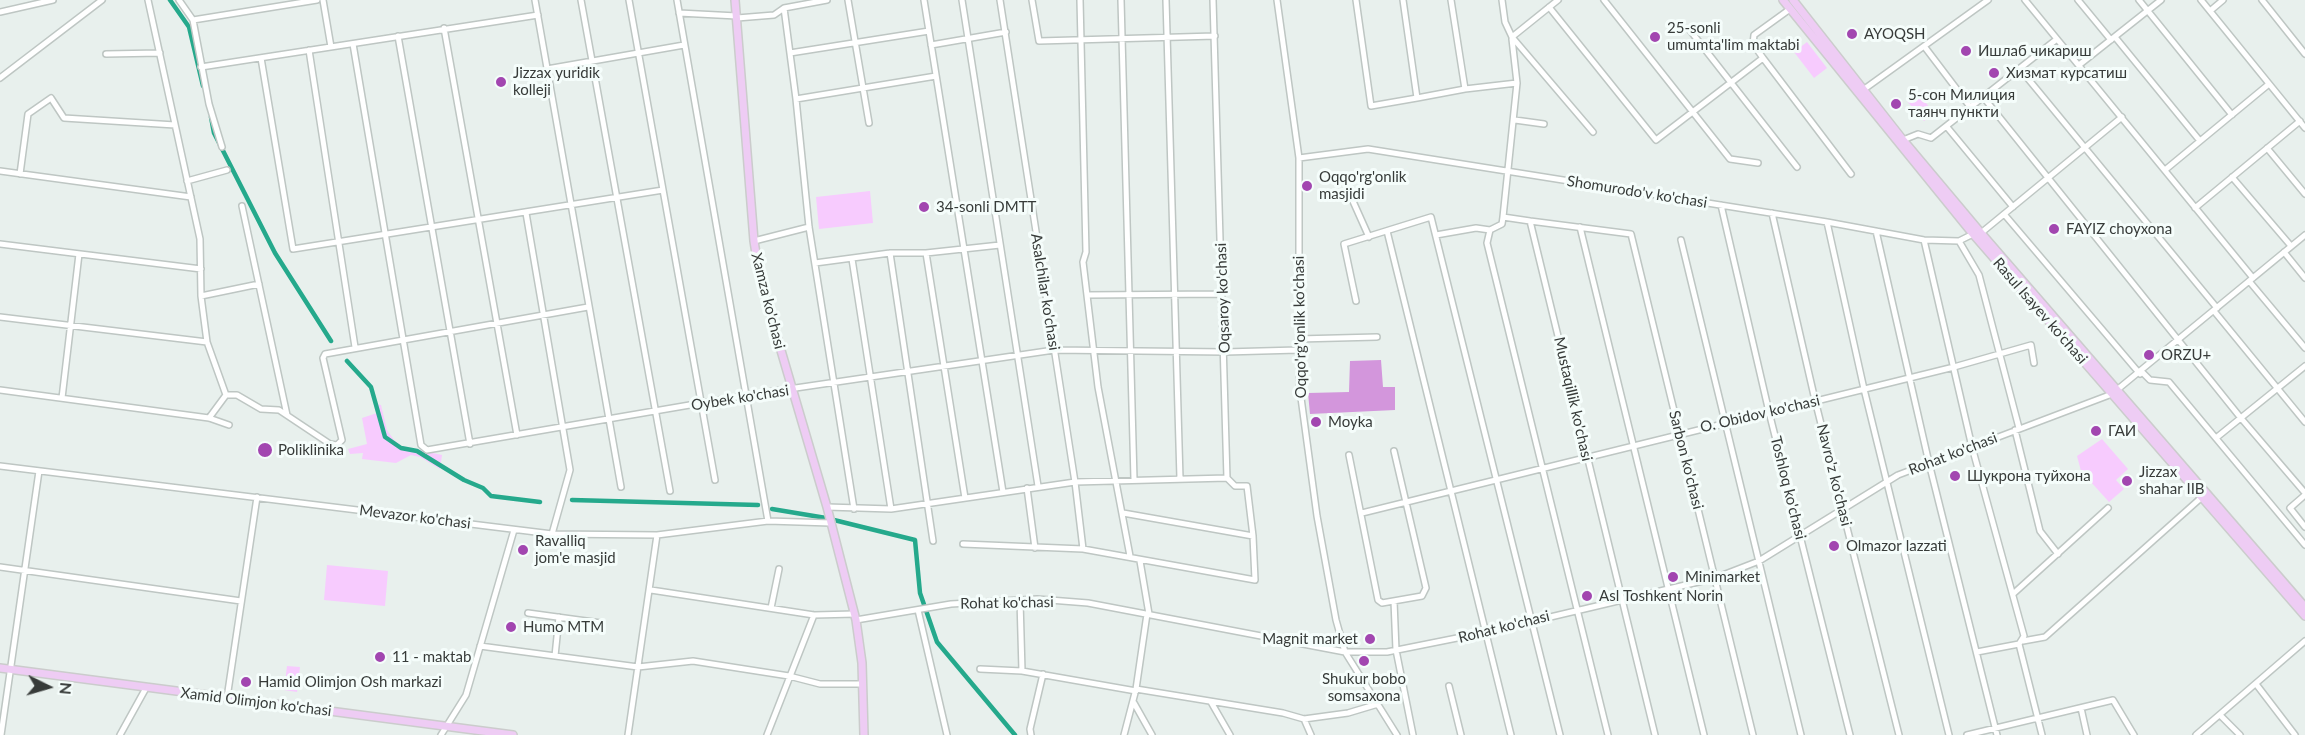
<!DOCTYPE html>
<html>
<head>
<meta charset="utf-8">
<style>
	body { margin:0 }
	#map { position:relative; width:2305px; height:735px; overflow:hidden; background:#e8f0ed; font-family:Lato,sans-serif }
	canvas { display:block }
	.north { position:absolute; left:18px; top:657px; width:60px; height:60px; -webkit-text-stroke:4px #f5fdfb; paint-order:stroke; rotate:95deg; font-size:16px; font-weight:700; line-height:24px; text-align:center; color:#373b39 }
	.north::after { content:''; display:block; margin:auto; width:21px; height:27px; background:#373b39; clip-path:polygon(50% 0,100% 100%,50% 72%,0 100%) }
</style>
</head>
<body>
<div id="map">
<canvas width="2305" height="735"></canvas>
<div class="north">N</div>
</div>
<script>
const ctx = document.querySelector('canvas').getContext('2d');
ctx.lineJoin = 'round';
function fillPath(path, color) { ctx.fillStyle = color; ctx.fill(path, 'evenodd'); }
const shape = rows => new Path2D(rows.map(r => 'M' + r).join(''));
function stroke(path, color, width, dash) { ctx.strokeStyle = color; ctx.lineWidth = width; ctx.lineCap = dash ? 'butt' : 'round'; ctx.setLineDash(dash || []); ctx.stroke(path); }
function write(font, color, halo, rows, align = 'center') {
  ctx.font = font + ' Lato,sans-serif'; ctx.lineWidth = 6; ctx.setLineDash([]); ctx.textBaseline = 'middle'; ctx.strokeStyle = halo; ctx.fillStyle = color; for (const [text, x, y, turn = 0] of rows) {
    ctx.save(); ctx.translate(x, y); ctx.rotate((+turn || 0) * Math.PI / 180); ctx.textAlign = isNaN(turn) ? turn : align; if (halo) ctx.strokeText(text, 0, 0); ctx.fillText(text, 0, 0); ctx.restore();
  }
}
fillPath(shape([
	[1807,42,1827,68,1814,78,1794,52],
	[1918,93,1934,113,1924,121,1907,101],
	[870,191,873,223,819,229,816,197],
	[375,404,381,405,387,430,394,440,401,446,442,455,440,469,420,457,411,455,396,463,362,459,363,453,350,454,348,449,367,444,362,418,377,413],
	[2102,439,2128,469,2116,480,2124,489,2109,502,2081,471,2077,456],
	[327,565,388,571,385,606,324,600],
	[287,666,300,667,297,692,284,690]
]), '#f7cbfe');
fillPath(shape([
	[1381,360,1383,387,1395,387,1395,410,1310,414,1308,393,1349,392,1350,361]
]), '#d396dc');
stroke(shape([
	[170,0,189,27,203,86],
	[211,117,214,133,275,253,331,341],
	[347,361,371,387,385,437,401,448,417,451,464,480,483,488,491,496,540,502],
	[572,500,758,505],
	[772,509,826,518],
	[834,520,915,540,920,593,937,642,1015,735]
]), '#25a98c', 4.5);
const minor = shape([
	[148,0,200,239,201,296,207,342,226,395,209,418],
	[179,0,193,20,209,104,222,147],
	[323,0,331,47],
	[535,0,621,487],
	[581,0,670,491],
	[629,0,715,480],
	[677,0,768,521],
	[848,0,869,123],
	[924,0,1003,492],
	[962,0,1038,486],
	[1000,0,1075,482,1083,549],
	[1032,0,1039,41,1215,36],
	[1080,0,1086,252,1083,262,1098,387,1130,556],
	[1121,0,1134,479],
	[1166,0,1180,478],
	[1277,0,1299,158,1299,383,1317,516,1336,620,1345,652,1397,735],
	[1356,0,1371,106,1417,98,1403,0],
	[1502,0,1505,22,1512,37,1593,132],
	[1604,0,1730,159,1758,163],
	[2025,0,2253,278],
	[2078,0,2111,40],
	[2139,0,2232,115],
	[2201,0,2305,128],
	[2262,0,2305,54],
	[1549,7,1656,140,1763,58,1753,44,1754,35,1790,9],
	[784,8,796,99,809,227,854,509],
	[2210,11,2223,0],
	[0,12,53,0],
	[679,13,737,16],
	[737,18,774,15,784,8,827,0],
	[193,20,317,0],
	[444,28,517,435],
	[1689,29,1797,167],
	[398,36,470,444],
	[1512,37,1558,0],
	[2115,37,2200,141],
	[353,44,421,445,427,450,748,395,1054,350,1225,352,1298,350],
	[931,45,1006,32],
	[1924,46,1971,108],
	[309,50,355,347],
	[790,53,929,31],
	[106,54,160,53],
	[261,58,293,249,663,190],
	[1763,58,1851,174],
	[2079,65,2161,0],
	[201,67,538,15],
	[547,69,684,45],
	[2020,69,2217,308],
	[0,78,102,0],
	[1517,83,1503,217,1530,221,1655,735],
	[1465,89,1517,83,1512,39],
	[1863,90,1988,0],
	[1417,98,1465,89,1451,0],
	[1984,98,2240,417,2305,493],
	[796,99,936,76],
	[1515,120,1544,124],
	[1947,127,2013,207],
	[1903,140,1918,134,1931,138,2057,39],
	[2267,148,2305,194],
	[1299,158,1368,149,1827,222,1924,240,1959,241,1973,234],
	[2165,170,2269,84],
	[0,171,191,197],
	[20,174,28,114,51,98,64,118,175,125],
	[2232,177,2291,246],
	[187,181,227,170],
	[1352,199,1369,237],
	[1721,205,1769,412,1850,735],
	[242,206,287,415],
	[2195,208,2300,121],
	[526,213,570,470,552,534],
	[1772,213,1815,400,1899,735],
	[2004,214,2140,374],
	[1530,221,1631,234,1753,735],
	[1827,222,1864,389,1949,735],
	[1580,227,1704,735],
	[1490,230,1487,243,1608,735],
	[1387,231,1511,735],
	[1876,231,1929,463,1997,735],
	[1981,233,2122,117],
	[1436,235,1476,228,1490,230,1502,224,1503,217],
	[1681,240,1801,735],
	[1924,240,1972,447,2024,636,2019,644,2042,735],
	[754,241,809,227],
	[1959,241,1979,275,2019,428],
	[0,244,201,269],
	[2284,252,2305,278],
	[890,253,933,541],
	[926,253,965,498],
	[852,259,891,509],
	[815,263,890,253,926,253,1000,245],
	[2249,281,2305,348],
	[1087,295,1222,294],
	[201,296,259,284],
	[1356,301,1344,244,1431,217,1560,735],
	[2214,311,2305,422],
	[0,317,207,342],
	[1298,339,1377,337],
	[2142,372,2150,380,2169,382,2305,545],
	[0,390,209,418,229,425],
	[226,395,237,395,261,409,279,410,330,444,337,445,342,440,323,358,325,354,588,307],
	[62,398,79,254],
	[2015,430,2040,531,2058,554],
	[2216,438,2305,366],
	[1349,455,1378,600,1382,603,1422,596,1426,588,1394,451],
	[0,466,552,534,657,535,768,521,831,523],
	[1027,488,1035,548],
	[2305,495,2290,508,2305,527],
	[827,507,891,509,1075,482,1227,478],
	[1123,513,1253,536],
	[1362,513,1954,367,2031,345,2034,363],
	[963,544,1083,549,1255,580,1253,536,1247,486,1235,486,1227,478,1213,0],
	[1140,561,1149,614],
	[0,567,241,601],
	[651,590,814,615,855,614],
	[2013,594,2108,508],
	[1394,601,1396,650,1413,735],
	[771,608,779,569],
	[918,610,947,735],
	[528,613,601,623],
	[856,620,951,604,1037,599,1088,603,1345,652,1387,652,1487,632,1715,578,1759,561,1898,475,2112,394,2305,235],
	[2023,641,2045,637,2202,497],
	[480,646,638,667,693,661,789,676,820,684,862,684],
	[1977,652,2019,644],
	[555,656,559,617],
	[980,669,1022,671,1020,600],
	[1022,671,1136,691],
	[2256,684,2295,735],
	[1449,686,1461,735],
	[1136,689,1283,713,1304,719,1348,713,1378,704],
	[227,698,257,497],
	[1211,702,1230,735],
	[1134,703,1152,735],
	[2081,708,2087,735],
	[2220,715,2240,735],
	[1304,719,1311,735],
	[1,735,39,471],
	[120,735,146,688],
	[441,735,466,695,514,530],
	[628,735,657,535],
	[767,735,814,615],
	[1031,735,1030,729,1043,674],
	[1124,735,1136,689,1147,614],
	[1967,735,2113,700,2134,735],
	[2196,735,2305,641]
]);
const major = shape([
	[735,0,754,241,760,279,827,507,856,620,862,663,864,735],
	[1783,0,1973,234,2305,616],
	[1793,0,1903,140,1981,233,2305,607],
	[0,668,513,735]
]);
stroke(minor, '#bec6c3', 8);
stroke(major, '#cbcccc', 10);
stroke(minor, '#fff', 5);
stroke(major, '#eeccf4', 7);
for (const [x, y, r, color] of [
	[1852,34,6,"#a246b0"],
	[1655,37,6,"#a246b0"],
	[1966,51,6,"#a246b0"],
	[1994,73,6,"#a246b0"],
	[501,82,6,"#a246b0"],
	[1896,104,6,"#a246b0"],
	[1307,186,6,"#a246b0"],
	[924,207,6,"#a246b0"],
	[2054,229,6,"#a246b0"],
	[2149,355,6,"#a246b0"],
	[1316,422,6,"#a246b0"],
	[2096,431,6,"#a246b0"],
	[265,450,8,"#a246b0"],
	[1955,476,6,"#a246b0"],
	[2127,481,6,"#a246b0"],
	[1834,546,6,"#a246b0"],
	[523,550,6,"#a246b0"],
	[1673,577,6,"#a246b0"],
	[1587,596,6,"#a246b0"],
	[511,627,6,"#a246b0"],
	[1370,639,6,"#a246b0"],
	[380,657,6,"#a246b0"],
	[1364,661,6,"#a246b0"],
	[246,682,6,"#a246b0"]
]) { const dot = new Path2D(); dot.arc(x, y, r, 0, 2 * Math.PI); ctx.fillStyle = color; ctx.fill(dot); stroke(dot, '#f5fdfb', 2); }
write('15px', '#373b39', '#f5fdfb', [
	["25-sonli",1667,28],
	["umumta'lim maktabi",1667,45],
	["AYOQSH",1864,34],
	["Ишлаб чикариш",1978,51],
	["Jizzax yuridik",513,73],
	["kolleji",513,90],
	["Хизмат курсатиш",2006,73],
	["5-сон Милиция",1908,95],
	["таянч пункти",1908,112],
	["Oqqo'rg'onlik",1319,177],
	["masjidi",1319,194],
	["34-sonli DMTT",936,207],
	["FAYIZ choyxona",2066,229],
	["ORZU+",2161,355],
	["Moyka",1328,422],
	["ГАИ",2108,431],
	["Poliklinika",278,450],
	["Jizzax",2139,472],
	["shahar IIB",2139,489],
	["Шукрона туйхона",1967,476],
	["Ravalliq",535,541],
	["jom'e masjid",535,558],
	["Olmazor lazzati",1846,546],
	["Minimarket",1685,577],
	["Asl Toshkent Norin",1599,596],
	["Humo MTM",523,627],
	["Magnit market",1358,639,"right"],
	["11 - maktab",392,657],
	["Shukur bobo",1364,679,"center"],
	["somsaxona",1364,696,"center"],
	["Hamid Olimjon Osh markazi",258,682]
], 'left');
write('15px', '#373b39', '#f5fdfb', [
	["Shomurodo'v ko'chasi",1637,192,9],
	["Asalchilar ko'chasi",1045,292,81],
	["Oqsaroy ko'chasi",1223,298,-92],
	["Xamza ko'chasi",768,301,76],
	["Rasul Isayev ko'chasi",2040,311,49],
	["Oqqo'rg'onlik ko'chasi",1300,327,-91],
	["Oybek ko'chasi",740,398,-9],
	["Mustaqillik ko'chasi",1573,399,77],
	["O. Obidov ko'chasi",1760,414,-13],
	["Rohat ko'chasi",1953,454,-21],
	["Sarbon ko'chasi",1686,460,76],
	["Navro'z ko'chasi",1834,475,76],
	["Toshloq ko'chasi",1788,488,76],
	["Mevazor ko'chasi",415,517,7],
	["Rohat ko'chasi",1007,603,-1],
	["Rohat ko'chasi",1504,627,-14],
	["Xamid Olimjon ko'chasi",256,702,7]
]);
</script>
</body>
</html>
